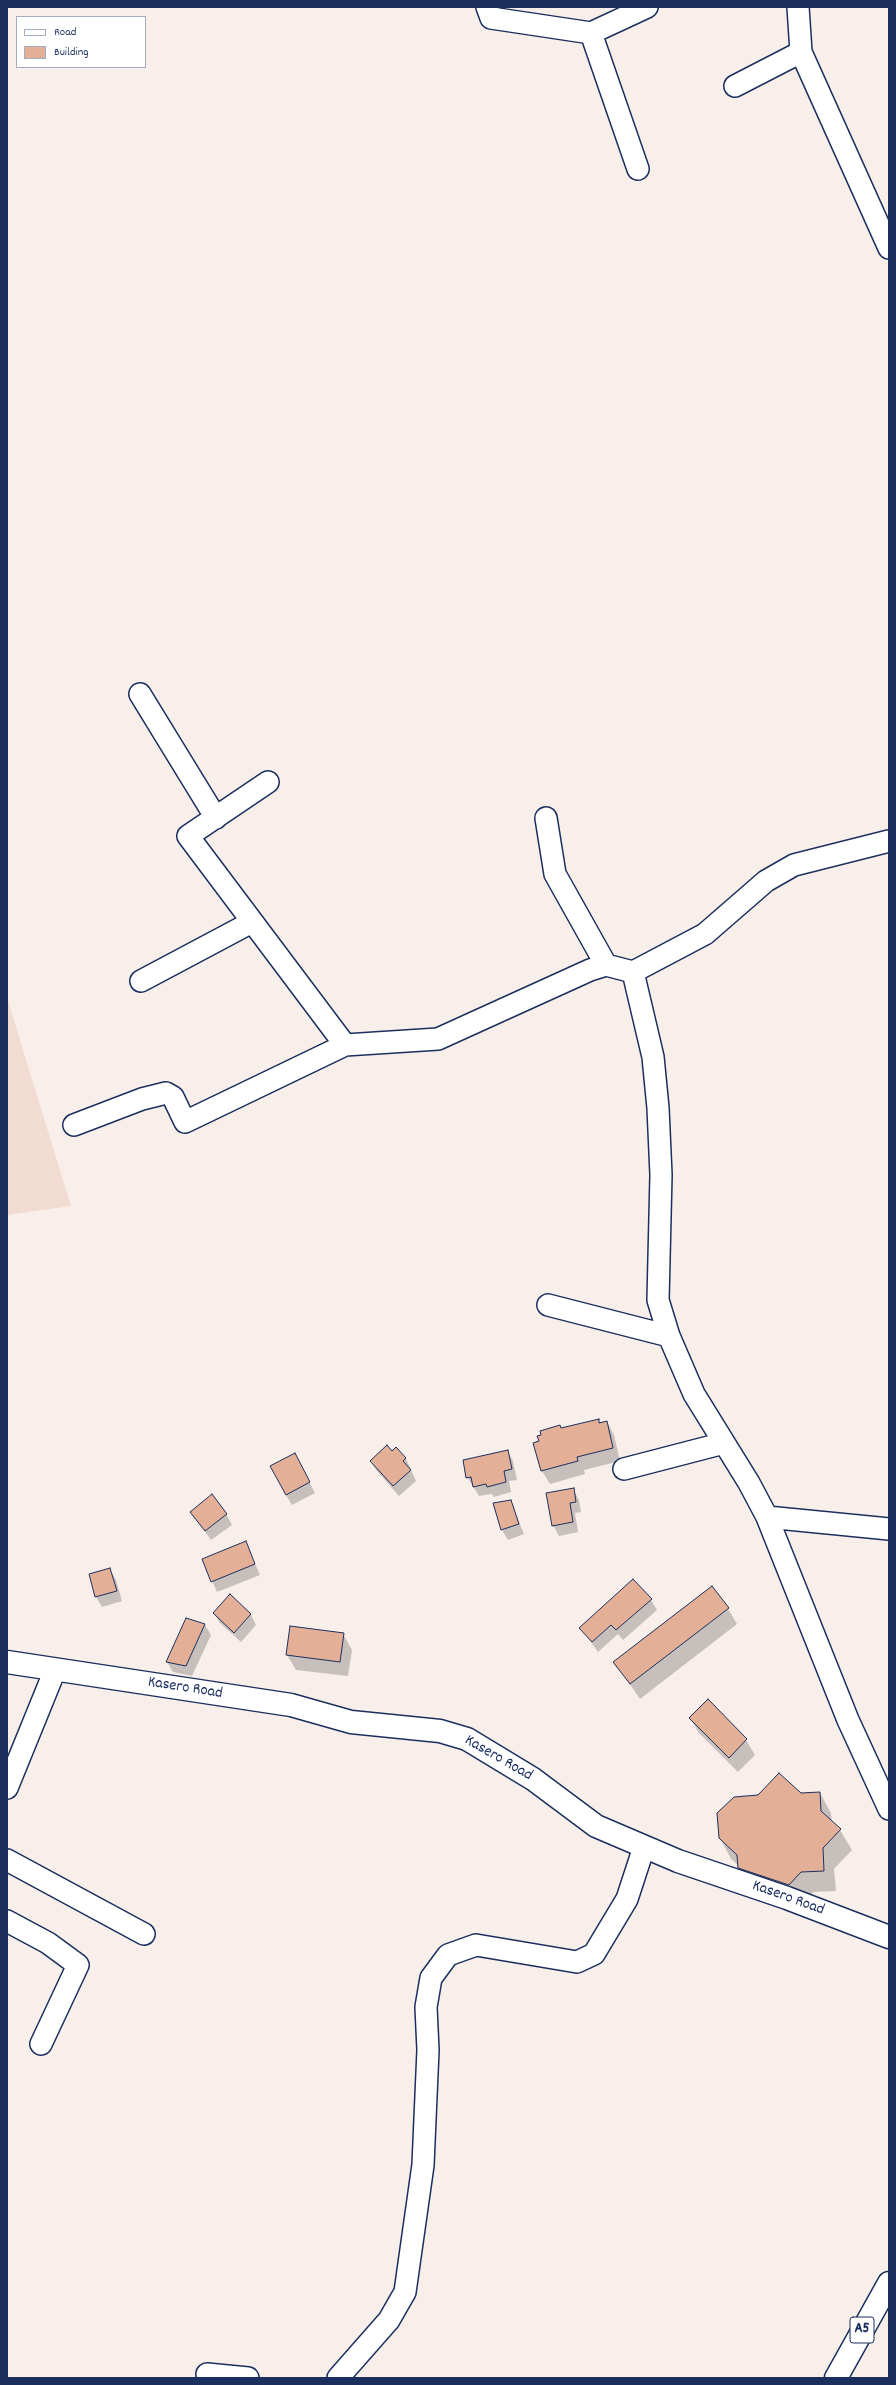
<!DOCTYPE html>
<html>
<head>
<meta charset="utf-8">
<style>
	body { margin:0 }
	#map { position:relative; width:896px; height:2385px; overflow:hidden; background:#f9efea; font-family:Dekko,sans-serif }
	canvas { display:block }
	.frame { position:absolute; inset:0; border:8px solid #1b2f5e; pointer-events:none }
	.legend { position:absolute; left:16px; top:16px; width:130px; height:52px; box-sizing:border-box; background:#fff; border:1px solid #a4acbf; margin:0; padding:5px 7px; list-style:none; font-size:12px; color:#1b2f5e }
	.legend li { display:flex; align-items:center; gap:8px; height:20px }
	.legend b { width:20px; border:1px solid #a4acbf }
</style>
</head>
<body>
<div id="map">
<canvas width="896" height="2385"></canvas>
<div class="frame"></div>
<ul class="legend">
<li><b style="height:5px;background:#fff"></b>Road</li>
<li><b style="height:11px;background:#e3af96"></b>Building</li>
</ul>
</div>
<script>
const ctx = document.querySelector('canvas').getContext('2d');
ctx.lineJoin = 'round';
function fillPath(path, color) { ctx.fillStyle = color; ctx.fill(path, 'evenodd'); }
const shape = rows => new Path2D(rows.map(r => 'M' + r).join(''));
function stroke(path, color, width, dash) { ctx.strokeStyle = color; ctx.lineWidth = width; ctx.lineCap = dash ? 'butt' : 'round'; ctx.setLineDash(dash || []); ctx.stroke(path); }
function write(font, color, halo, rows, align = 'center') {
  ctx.font = font + ' Dekko,sans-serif'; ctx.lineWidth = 4; ctx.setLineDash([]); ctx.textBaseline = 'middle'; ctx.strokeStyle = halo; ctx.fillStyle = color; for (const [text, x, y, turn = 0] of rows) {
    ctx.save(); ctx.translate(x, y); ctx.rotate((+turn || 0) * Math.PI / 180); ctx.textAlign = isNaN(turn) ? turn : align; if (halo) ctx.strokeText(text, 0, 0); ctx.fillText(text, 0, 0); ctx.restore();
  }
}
fillPath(shape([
	[7,997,23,1050,71,1206,7,1215]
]), '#f2dcd1');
fillPath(shape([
	[598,1420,600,1424,607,1422,614,1435,620,1461,584,1470,585,1474,550,1484,542,1471,534,1444,561,1429],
	[396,1448,406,1459,416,1481,399,1496,377,1471,371,1461],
	[507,1451,513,1461,517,1480,509,1481,511,1492,494,1497,492,1494,479,1496,467,1477],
	[300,1464,315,1493,292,1505,286,1495],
	[573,1489,579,1500,581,1512,575,1513,578,1532,559,1536,553,1525],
	[510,1501,524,1534,508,1540,502,1530],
	[191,1512,226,1514,232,1525,211,1540],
	[246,1543,260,1575,217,1592,203,1560],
	[110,1570,116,1580,122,1601,102,1607,96,1597],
	[633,1580,651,1600,657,1610,623,1640,618,1634,598,1652,581,1628],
	[230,1596,251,1615,256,1625,241,1642,220,1623,214,1613],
	[728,1609,737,1624,640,1699,615,1662],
	[186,1619,205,1625,211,1635,192,1676,173,1672,167,1662],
	[343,1634,352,1650,348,1676,296,1670,287,1655],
	[708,1700,746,1740,755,1755,738,1772,699,1733,690,1718],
	[820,1793,831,1813,832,1823,840,1830,852,1850,834,1869,836,1891,813,1892,801,1905,750,1888,738,1865,731,1859,720,1838,801,1794]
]), '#0003');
const building = shape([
	[599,1419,599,1423,607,1421,613,1448,577,1457,578,1461,541,1471,533,1443,539,1441,537,1436,541,1435,540,1431,560,1425,561,1428,599,1419],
	[387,1445,392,1451,396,1447,406,1458,403,1461,411,1470,393,1486,370,1461,387,1445],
	[508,1450,512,1469,504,1471,506,1482,487,1487,486,1484,473,1487,471,1477,466,1478,463,1460,508,1450],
	[295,1453,310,1482,286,1495,270,1466,295,1453],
	[574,1488,576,1502,570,1503,573,1522,552,1526,546,1493,574,1488],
	[212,1494,227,1514,205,1531,190,1512,212,1494],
	[511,1500,519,1524,501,1530,493,1503,511,1500],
	[246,1541,255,1564,211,1582,202,1559,246,1541],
	[110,1568,117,1591,95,1597,89,1574,110,1568],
	[633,1579,652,1599,616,1630,611,1625,592,1642,579,1628,633,1579],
	[712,1586,729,1608,630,1684,613,1662,712,1586],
	[230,1594,251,1614,234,1633,213,1613,230,1594],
	[186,1618,205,1624,186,1666,166,1662,186,1618],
	[290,1626,344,1633,340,1662,286,1655,290,1626],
	[708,1699,747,1739,729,1758,689,1718,708,1699],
	[779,1773,801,1793,820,1792,821,1811,841,1829,823,1848,824,1871,801,1872,789,1885,738,1868,737,1855,719,1838,717,1813,734,1797,758,1795,779,1773]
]);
fillPath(building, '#e3af96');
stroke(building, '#1b2f5e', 1);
const street = shape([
	[487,7,491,18,591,33,647,7],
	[798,7,801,52,889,248],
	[591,33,638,169],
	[735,86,801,52],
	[140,694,216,818],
	[268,782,188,836,345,1045],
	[546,818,555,874,606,965],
	[633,972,653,1057,658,1108,661,1175,658,1300,669,1336,694,1394,749,1483,767,1517,848,1720,889,1809],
	[141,981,252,922],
	[74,1125,142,1099,166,1093,173,1097,185,1122,345,1045,438,1039,590,970,606,965,633,972,705,934,766,881,794,865,889,841],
	[548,1305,669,1336],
	[624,1469,724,1443],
	[767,1517,889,1529],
	[7,1788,55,1670],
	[7,1860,144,1934],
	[7,1921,48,1943,78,1965,41,2044],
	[207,2374,248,2378],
	[338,2378,389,2320,405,2292,423,2165,428,2050,426,2007,431,1978,448,1955,476,1945,577,1962,594,1954,627,1899,644,1847]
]);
const secondary = shape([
	[7,1662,291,1705,351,1722,440,1731,467,1739,533,1779,596,1826,678,1861,787,1898,889,1937]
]);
const primary = shape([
	[836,2378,889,2283]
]);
stroke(street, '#1b2f5e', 24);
stroke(secondary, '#1b2f5e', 25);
stroke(primary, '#1b2f5e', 25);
stroke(street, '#fff', 21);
stroke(secondary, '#fff', 22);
stroke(primary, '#fff', 22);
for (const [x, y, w] of [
	[862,2330,24]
]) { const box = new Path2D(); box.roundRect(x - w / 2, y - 13, w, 26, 3); ctx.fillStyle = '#fff'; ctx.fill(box); stroke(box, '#1b2f5e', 1); }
write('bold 15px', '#1b2f5e', null, [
	["A5",862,2330]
]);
write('16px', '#1b2f5e', '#fff', [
	["Kasero Road",185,1689,9],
	["Kasero Road",498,1759,30],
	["Kasero Road",788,1899,20]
]);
</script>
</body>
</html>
